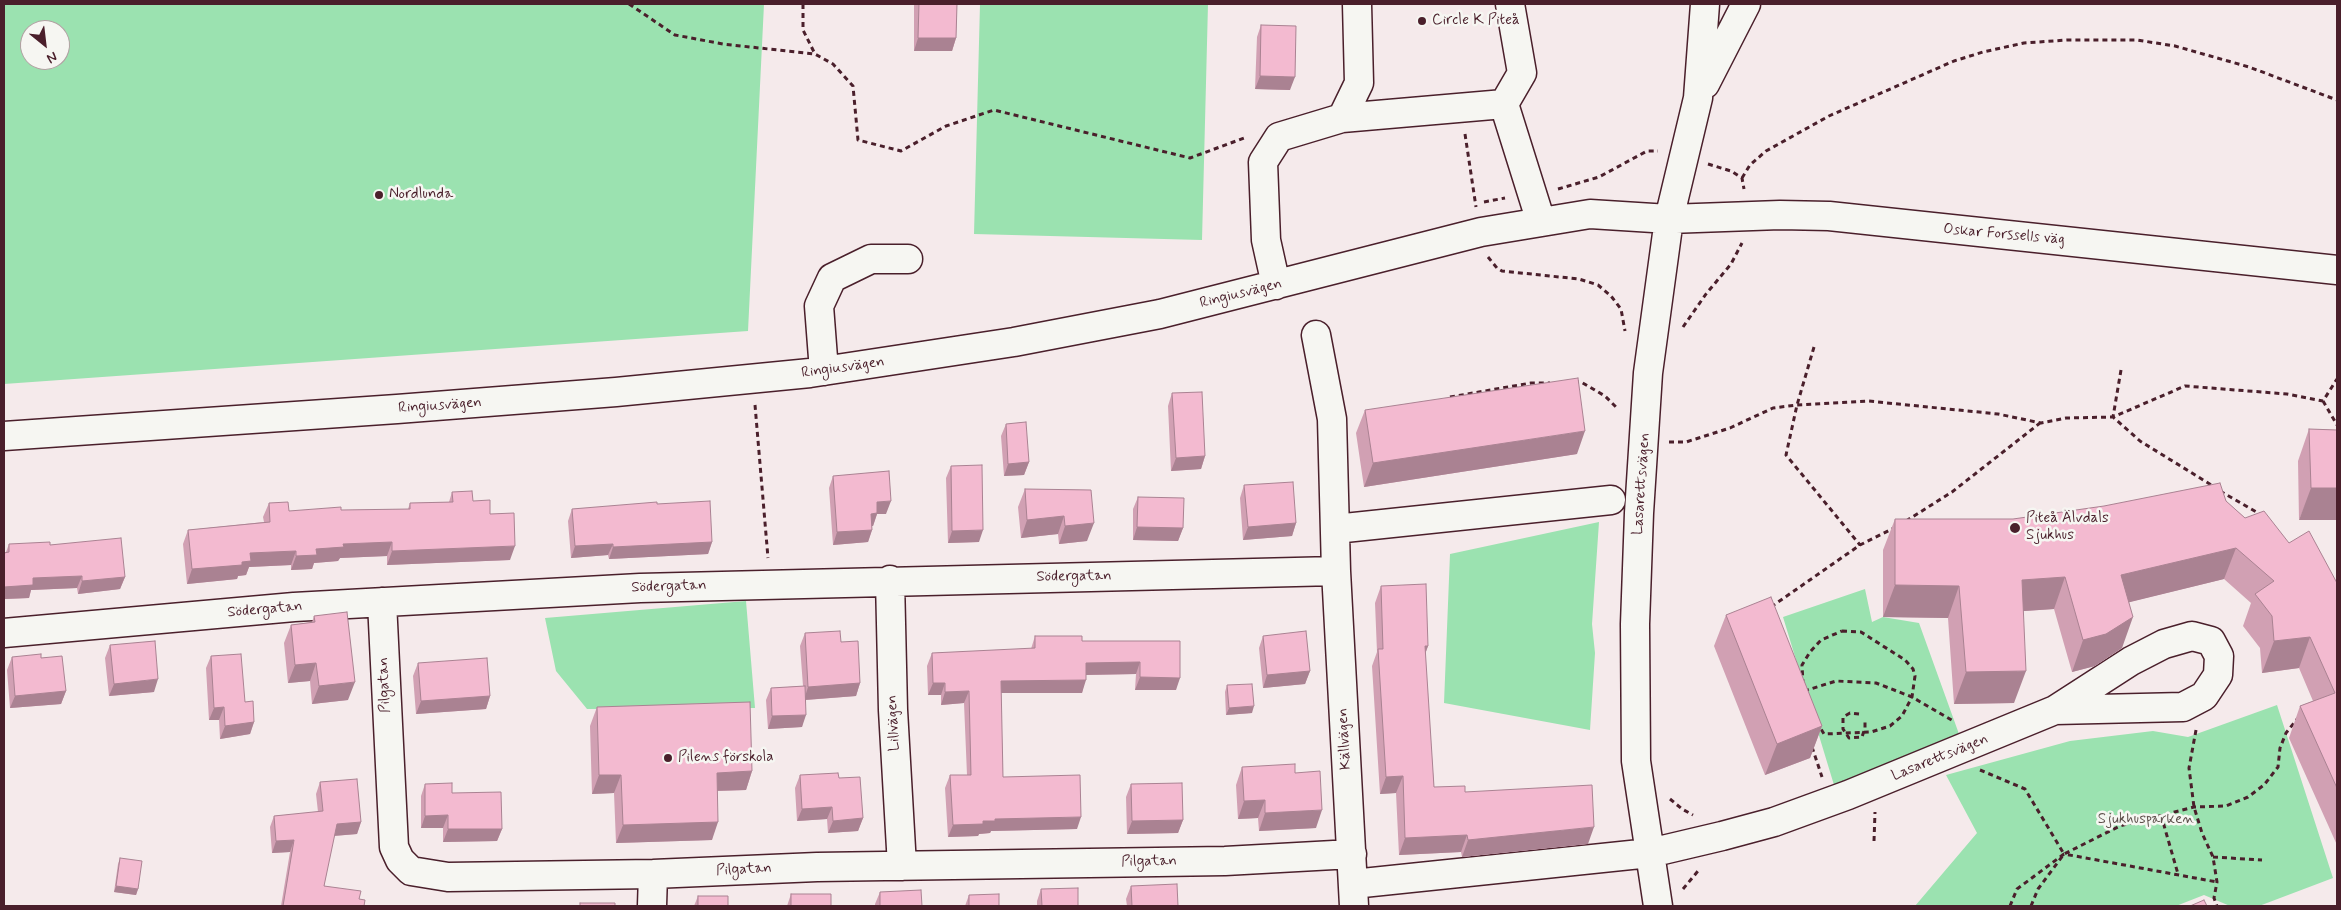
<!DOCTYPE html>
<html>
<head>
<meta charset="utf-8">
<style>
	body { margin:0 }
	#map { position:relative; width:2341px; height:910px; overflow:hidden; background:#f5eaeb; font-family:Mynerve,sans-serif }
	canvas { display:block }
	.frame { position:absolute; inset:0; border:5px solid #4a1f2b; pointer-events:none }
	.north { position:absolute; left:20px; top:20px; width:50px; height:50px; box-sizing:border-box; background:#f6f6f2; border:1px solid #b1a0a2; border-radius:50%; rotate:151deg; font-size:14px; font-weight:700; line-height:20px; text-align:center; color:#4a1f2b }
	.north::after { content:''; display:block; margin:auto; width:18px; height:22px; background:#4a1f2b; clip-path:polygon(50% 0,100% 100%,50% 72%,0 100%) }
</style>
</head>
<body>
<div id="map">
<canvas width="2341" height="910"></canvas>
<div class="frame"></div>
<div class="north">N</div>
</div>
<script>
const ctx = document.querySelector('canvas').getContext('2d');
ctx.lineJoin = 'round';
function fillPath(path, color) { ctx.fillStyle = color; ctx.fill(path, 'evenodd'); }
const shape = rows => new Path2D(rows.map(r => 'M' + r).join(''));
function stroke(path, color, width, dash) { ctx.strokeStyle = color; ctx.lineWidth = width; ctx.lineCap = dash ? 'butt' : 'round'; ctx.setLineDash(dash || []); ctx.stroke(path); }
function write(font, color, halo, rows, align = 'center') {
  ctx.font = font + ' Mynerve,sans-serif'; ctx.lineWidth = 5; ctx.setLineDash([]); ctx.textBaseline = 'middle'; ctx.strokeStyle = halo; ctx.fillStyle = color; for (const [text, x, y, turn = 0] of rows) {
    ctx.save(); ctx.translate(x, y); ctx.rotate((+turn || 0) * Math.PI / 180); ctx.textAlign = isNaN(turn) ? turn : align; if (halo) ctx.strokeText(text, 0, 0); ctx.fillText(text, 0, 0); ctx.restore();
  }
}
fillPath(shape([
	[4,4,764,4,748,331,4,384],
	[30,30,60,30,60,60,30,60],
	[980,4,1208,4,1202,240,974,234],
	[1599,522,1592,624,1595,653,1590,730,1444,703,1450,554],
	[1865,589,1872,622,1883,617,1919,623,1959,734,1834,785,1783,617],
	[746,601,755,708,587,709,556,671,545,618],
	[2277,705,2333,878,2259,906,2230,906,2204,895,2176,906,1915,906,1977,833,1946,775,2070,741,2153,731,2188,737]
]), '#9be2b0');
const minor = shape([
	[1510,4,1522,73,1504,104,1541,222],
	[1705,84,1746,4],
	[1342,118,1504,104],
	[1276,285,1266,240,1263,162,1279,137,1342,118,1359,83,1357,4],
	[1316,335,1332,419,1336,571,1354,906],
	[824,371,819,306,832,278,871,259,908,259],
	[4,436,397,409,616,392,810,373,1014,342,1160,314,1481,232,1590,214,1669,219,1780,215,1829,216,2337,270],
	[1335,529,1611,500],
	[890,580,893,710,902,866],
	[382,602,394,847,400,860,411,871,448,877,653,874,817,867,1225,861,1352,854],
	[4,633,294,607,640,588,1336,571],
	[1353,884,1650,853,1722,836,1774,822,1848,795,2055,710,2183,707,2204,696,2218,675,2219,656,2211,641,2192,636,2164,644,2131,661,2055,710],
	[652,906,653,874],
	[1658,906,1636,761,1635,624,1639,513,1648,373,1669,219,1698,98,1705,4]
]);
stroke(minor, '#4a1f2b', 31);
stroke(shape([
	[629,4,675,35,723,44,814,54],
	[803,4,803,30,815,54,833,64,853,86,858,140,901,151,946,126,994,110,1190,158,1247,137],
	[1465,134,1476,207],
	[1708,164,1731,171,1742,178,1744,189],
	[1742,178,1750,165,1766,151,1829,116,1954,61,1983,52,2024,43,2067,40,2137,40,2175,46,2249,67,2337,100],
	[1558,189,1599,177,1647,151,1658,151],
	[1484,202,1505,198],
	[1488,257,1497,268,1502,271,1579,279,1598,285,1611,296,1621,309,1625,331],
	[1683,327,1706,294,1731,264,1742,243],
	[1814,347,1797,405,1786,455,1860,545],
	[2121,370,2113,417,2140,441,2213,486],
	[1574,382,1581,382,1605,396,1618,409],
	[1450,397,1531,383,1550,383],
	[2323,401,2337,425],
	[755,405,768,558],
	[1669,442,1686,442,1730,428,1773,408,1797,405,1868,401,1998,414,2041,423,2066,418,2113,417,2185,386,2287,394,2323,401,2337,379],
	[2220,491,2260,514],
	[1906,521,1952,492,2040,423],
	[1771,607,1860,545,1894,528],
	[1842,631,1861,632,1905,660,1913,669,1915,676,1912,697,1902,716,1890,726,1871,732,1824,734,1813,716,1803,683,1802,665,1810,652,1821,640,1842,631],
	[1804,691,1836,681,1876,683,1912,697,1955,722],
	[1859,714,1850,713,1843,717,1843,729,1849,738,1862,737,1865,728,1865,721],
	[2196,730,2189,768,2194,807,2202,833,2213,857,2217,882,2214,898,2217,906],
	[1812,747,1822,777],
	[1980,770,2025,789,2064,854],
	[1670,799,1682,809,1693,815],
	[2161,815,2178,874],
	[1874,841,1875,812],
	[2213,857,2262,860],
	[1683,889,1698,871],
	[2010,906,2017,889,2064,854,2217,882],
	[2031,906,2038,889,2064,854,2120,826,2194,807,2226,806,2248,797,2264,785,2278,767,2280,748,2286,733,2298,718]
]), '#4a1f2b', 3, [5, 4]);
stroke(minor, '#f6f6f2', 28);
fillPath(shape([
	[914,4,957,4,956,38,952,51,914,51],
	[1261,25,1290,90,1255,89,1257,37],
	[1172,393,1205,456,1201,469,1171,471,1168,406],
	[1365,410,1577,454,1364,487,1356,433],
	[1006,424,1029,462,1024,475,1004,476,1001,436],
	[2309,429,2337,430,2299,520,2298,461],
	[951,466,979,542,948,543,946,478],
	[833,476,886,514,877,514,873,526,872,526,872,530,868,542,833,545,829,488],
	[1244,485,1296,523,1292,536,1243,540,1240,498],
	[1025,489,1091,490,1087,541,1059,544,1058,534,1021,538,1018,507],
	[452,492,473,501,490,514,510,560,387,565,387,556,340,558,338,561,314,563,312,569,291,570,291,565,249,567,246,575,238,576,237,579,187,584,183,544,188,530,264,522,263,517,269,503,289,511,408,509,410,503,449,502],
	[1138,497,1183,528,1178,541,1133,540,1133,509],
	[2226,501,2245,518,2289,543,2337,583,2337,845,2289,738,2300,706,2313,701,2299,668,2262,673,2260,648,2243,626,2251,603,2224,579,2129,602,2122,648,2095,666,2072,672,2054,609,2023,611,2014,703,1954,704,1948,618,1883,617,1883,550,1895,519,2013,519],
	[657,504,712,542,708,554,609,559,608,555,571,558,568,521,572,509],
	[9,544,50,545,125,577,120,589,78,594,77,588,31,590,29,598,4,599,4,553,6,552],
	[1381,586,1428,646,1425,654,1434,787,1465,792,1588,844,1462,857,1461,852,1399,855,1396,793,1380,794,1372,666,1377,652,1375,603],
	[1726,615,1822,726,1810,758,1765,775,1714,646],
	[314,616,348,700,312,704,310,681,288,683,284,643,291,625,312,622],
	[805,633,841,642,860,683,856,696,806,700,802,727,768,729,766,700,771,688,803,686,800,646],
	[1035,636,1082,641,1180,641,1176,690,1135,690,1136,674,1086,675,1082,693,1001,693,1003,777,1077,829,991,831,990,833,979,834,978,836,948,837,945,788,950,775,967,775,964,703,941,705,941,695,928,695,927,666,932,653,1031,649],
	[1263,636,1310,671,1305,684,1263,688,1259,648],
	[110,645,154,692,109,696,105,658],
	[211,656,254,722,250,734,220,739,219,720,209,720,206,668],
	[12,657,41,658,66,691,61,704,10,708,7,670],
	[418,663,490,696,486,709,416,714,413,676],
	[1227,685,1252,713,1226,715,1225,692],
	[597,707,752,771,746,790,717,791,712,840,616,843,614,793,592,794,590,726],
	[1242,767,1295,773,1316,828,1259,831,1258,818,1238,819,1236,785],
	[800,775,839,778,863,818,858,831,828,833,827,819,797,821,795,788],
	[320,782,361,822,357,834,334,836,324,886,359,899,364,906,281,906,290,852,272,853,270,827,274,816,318,812,316,794],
	[425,784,452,793,502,829,497,841,443,842,443,828,421,828,421,796],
	[1131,784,1183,820,1178,833,1127,834,1126,797],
	[120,858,138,889,136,895,114,892,118,864],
	[1131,886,1178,906,1127,906,1126,899],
	[1041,889,1078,906,1037,906,1037,901],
	[880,892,922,906,875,906,875,904],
	[791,894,831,906,787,906],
	[969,895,999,906,965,906],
	[698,896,728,906,694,906]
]), '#d1a0b3');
fillPath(shape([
	[918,38,956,38,952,51,914,51],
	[1260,76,1295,77,1290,90,1255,89],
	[1585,431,1577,454,1364,487,1373,463],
	[1205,456,1201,469,1171,471,1176,458],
	[1029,462,1024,475,1004,476,1008,464],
	[2311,488,2337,488,2337,520,2299,520],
	[891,501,886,514,877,514,873,526,866,526,871,514,877,502],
	[1064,516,1058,534,1021,538,1027,520],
	[1094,523,1087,541,1059,544,1065,526],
	[1296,523,1292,536,1243,540,1248,527],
	[1137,527,1183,528,1178,541,1133,540],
	[872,530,868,542,833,545,837,532],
	[983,530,979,542,948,543,952,531],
	[392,542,387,556,340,558,338,561,314,563,312,569,291,570,296,556,316,549,343,544],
	[712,542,708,554,609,559,613,547],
	[613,544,608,555,571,558,575,546],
	[515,546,510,560,387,565,392,551],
	[2236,548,2224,579,2110,607,2121,575],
	[296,551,291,565,249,567,246,575,238,576,237,579,187,584,192,569,250,553],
	[82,576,77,588,31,590,29,598,4,599,4,587,33,578],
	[125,577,120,589,78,594,82,581],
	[2065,577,2054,609,2010,612,2022,580],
	[1895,585,1959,586,1948,618,1883,617],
	[2133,617,2122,648,2095,666,2072,672,2083,640],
	[2310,637,2299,668,2262,673,2274,641],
	[1425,646,1428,646,1422,663],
	[1140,662,1136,674,1082,675,1086,663],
	[316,663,310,681,288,683,295,665],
	[1310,671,1305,684,1263,688,1267,675],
	[2026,671,2014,703,1954,704,1966,672],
	[1140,677,1180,678,1176,690,1135,690],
	[158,679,154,692,109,696,114,684],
	[1086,680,1082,693,996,693,1001,681],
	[355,682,348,700,312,704,319,686],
	[860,683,856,696,804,700,808,687],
	[933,683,945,683,941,695,928,695],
	[66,691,61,704,10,708,15,696],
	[969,691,964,703,941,705,945,692],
	[490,696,486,709,416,714,421,701],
	[1254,706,1252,713,1226,715,1229,708],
	[224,707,219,720,209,720,214,708],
	[806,715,802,727,768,729,772,716],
	[254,722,250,734,220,739,225,726],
	[1822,726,1810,758,1765,775,1777,744],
	[752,771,746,790,710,791,717,773],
	[599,775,621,775,614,793,592,794],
	[1403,776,1396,793,1380,794,1386,777],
	[1265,800,1258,818,1238,819,1244,801],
	[832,807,827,819,797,821,802,809],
	[1322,810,1316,828,1259,831,1265,813],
	[448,815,443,828,421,828,425,816],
	[1081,817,1077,829,991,831,990,833,979,834,978,836,948,837,953,825,983,821,995,819],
	[863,818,858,831,828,833,833,821],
	[1183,820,1178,833,1127,834,1132,821],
	[361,822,357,834,332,836,337,824],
	[718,822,712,840,616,843,623,825],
	[1594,827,1588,844,1462,857,1468,840],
	[448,829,502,829,497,841,443,842],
	[1467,835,1461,852,1399,855,1405,838],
	[294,840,290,852,272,853,276,841],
	[116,886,138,889,136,895,114,892]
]), '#aa8292');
const building = shape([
	[919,4,957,4,956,38,918,38,919,4],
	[1261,25,1296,26,1295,77,1260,76,1261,25],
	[1578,378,1585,431,1373,463,1365,410,1578,378],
	[1202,392,1205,456,1176,458,1172,393,1202,392],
	[1026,422,1029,462,1008,464,1006,424,1026,422],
	[2309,429,2337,430,2337,488,2311,488,2309,429],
	[982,465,983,530,952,531,951,466,982,465],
	[889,471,891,501,877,502,877,513,871,514,872,530,837,532,833,476,889,471],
	[1293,482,1296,523,1248,527,1244,485,1293,482],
	[2220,483,2226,501,2245,518,2264,511,2289,543,2309,531,2337,583,2337,788,2300,706,2335,693,2310,637,2274,641,2272,616,2255,594,2274,581,2236,548,2121,575,2133,617,2106,634,2083,640,2065,577,2022,580,2026,671,1966,672,1959,586,1895,585,1895,519,2013,519,2104,506,2220,483],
	[1025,489,1091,490,1094,523,1065,526,1064,516,1027,520,1025,489],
	[472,491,473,501,490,500,490,514,514,513,515,546,392,551,392,542,343,544,344,547,316,549,317,555,296,556,296,551,250,553,251,561,242,562,242,565,192,569,188,530,270,522,269,503,288,502,289,511,341,507,341,510,410,509,410,503,453,502,452,492,472,491],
	[1138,497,1184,498,1183,528,1137,527,1138,497],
	[710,501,712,542,613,547,613,544,575,546,572,509,657,502,657,504,710,501],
	[121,538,125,577,82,581,82,576,33,578,33,585,4,587,4,553,9,552,9,544,50,542,50,545,121,538],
	[1426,584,1428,646,1425,646,1434,787,1465,786,1465,792,1592,785,1594,827,1468,840,1467,835,1405,838,1403,776,1386,777,1378,649,1383,649,1381,586,1426,584],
	[1771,597,1822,726,1777,744,1726,615,1771,597],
	[347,612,355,682,319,686,316,663,295,665,291,625,315,622,314,616,347,612],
	[840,631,841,642,858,641,860,683,808,687,805,633,840,631],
	[1306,631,1310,671,1267,675,1263,636,1306,631],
	[1035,636,1082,636,1082,641,1180,641,1180,678,1140,677,1140,662,1086,663,1086,680,1001,681,1003,777,1080,775,1081,817,995,819,995,821,983,821,983,824,953,825,950,775,971,775,969,691,945,692,945,683,933,683,932,653,1035,648,1035,636],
	[155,641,158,679,114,684,110,645,155,641],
	[41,654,41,658,62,656,66,691,15,696,12,657,41,654],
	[241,654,245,702,253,701,254,722,225,726,224,707,214,708,211,656,241,654],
	[487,658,490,696,421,701,418,663,487,658],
	[1252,684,1254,706,1229,708,1227,685,1252,684],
	[805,686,806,715,772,716,771,688,805,686],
	[750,702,752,771,717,773,718,822,623,825,621,775,599,775,597,707,750,702],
	[1295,764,1295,773,1320,771,1322,810,1265,813,1265,800,1244,801,1242,767,1295,764],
	[838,773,839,778,860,777,863,818,833,821,832,807,802,809,800,775,838,773],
	[357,779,361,822,337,824,324,886,361,891,359,899,365,900,364,906,283,906,294,840,276,841,274,816,323,811,320,782,357,779],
	[452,783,452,793,501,792,502,829,448,829,448,815,425,816,425,784,452,783],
	[1182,783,1183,820,1132,821,1131,784,1182,783],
	[120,858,142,861,138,889,116,886,120,858],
	[1177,884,1178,906,1132,906,1131,886,1177,884],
	[1078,888,1078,906,1042,906,1041,889,1078,888],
	[921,890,922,906,880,906,880,892,921,890],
	[791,894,831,894,831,906,791,906,791,894],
	[999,894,999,906,969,906,969,895,999,894],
	[698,896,728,896,728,906,698,906,698,896],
	[2204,900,2207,906,2190,906,2204,900],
	[580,903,615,903,615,906,580,906,580,903]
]);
fillPath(building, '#f3bad0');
stroke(building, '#aa8292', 1);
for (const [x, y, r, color] of [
	[1422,21,5,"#4a1f2b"],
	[379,195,5,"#4a1f2b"],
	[2015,528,6,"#4a1f2b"],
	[668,758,5,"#4a1f2b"]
]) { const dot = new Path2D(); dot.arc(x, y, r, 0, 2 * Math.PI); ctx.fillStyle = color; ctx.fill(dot); stroke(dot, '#f6f6f2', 2); }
write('15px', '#4a1f2b', '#f6f6f2', [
	["Circle K Piteå",1432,21],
	["Nordlunda",389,195],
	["Piteå Älvdals",2026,519],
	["Sjukhus",2026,536],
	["Pilens förskola",678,758]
], 'left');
write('15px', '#4a1f2b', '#f6f6f2', [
	["Oskar Forssells väg",2004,235,5],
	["Ringiusvägen",1241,294,-14],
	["Ringiusvägen",843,368,-8],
	["Ringiusvägen",440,406,-4],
	["Lasarettsvägen",1642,484,-86],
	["Södergatan",1074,577,-1],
	["Södergatan",669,587,-2],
	["Södergatan",265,610,-5],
	["Pilgatan",385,685,-92],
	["Lillvägen",894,723,-93],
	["Källvägen",1345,739,-93],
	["Lasarettsvägen",1940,758,-22],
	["Pilgatan",1149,862,-1],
	["Pilgatan",744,870,-3]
]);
write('15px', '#5e504c', '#f6f6f2', [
	["Sjukhusparken",2146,820]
]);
</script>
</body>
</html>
